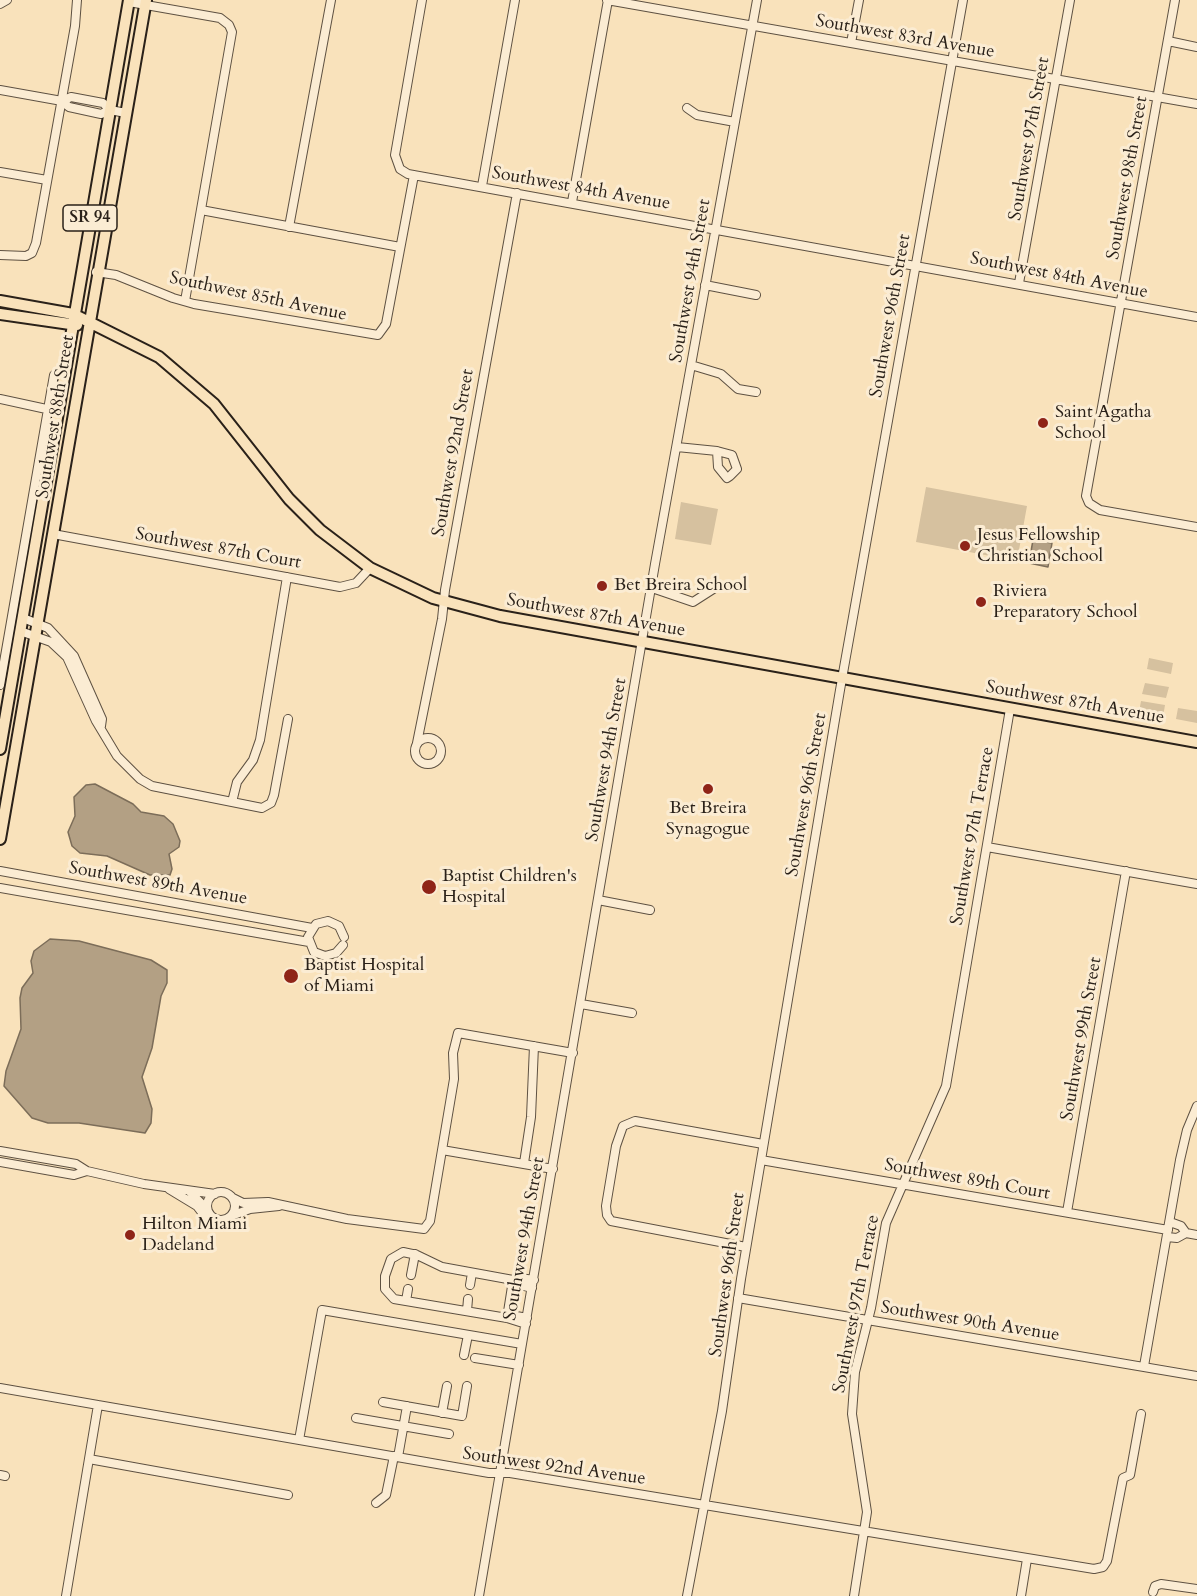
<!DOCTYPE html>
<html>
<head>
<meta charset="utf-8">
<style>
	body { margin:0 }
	canvas { display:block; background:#f9e2bb }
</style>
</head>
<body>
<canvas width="1197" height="1596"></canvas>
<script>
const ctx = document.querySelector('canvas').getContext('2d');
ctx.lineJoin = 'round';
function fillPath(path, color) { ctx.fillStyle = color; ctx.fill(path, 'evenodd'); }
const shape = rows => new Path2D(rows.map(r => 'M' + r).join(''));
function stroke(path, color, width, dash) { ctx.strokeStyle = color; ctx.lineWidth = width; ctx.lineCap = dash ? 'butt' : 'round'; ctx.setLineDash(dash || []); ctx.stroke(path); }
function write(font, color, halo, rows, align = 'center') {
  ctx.font = font + ' Cardo,serif'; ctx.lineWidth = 6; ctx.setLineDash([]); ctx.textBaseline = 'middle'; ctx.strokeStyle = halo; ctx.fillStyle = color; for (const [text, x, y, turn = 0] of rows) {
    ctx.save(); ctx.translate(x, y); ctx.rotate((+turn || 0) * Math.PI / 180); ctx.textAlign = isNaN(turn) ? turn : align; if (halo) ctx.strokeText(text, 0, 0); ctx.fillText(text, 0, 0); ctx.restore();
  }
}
fillPath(shape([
	[926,487,1027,506,1017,561,916,542],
	[681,502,718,509,711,545,675,539],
	[1149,658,1173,663,1171,674,1147,669],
	[1145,683,1169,687,1166,698,1142,694],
	[1141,701,1165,705,1163,717,1139,712],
	[1178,708,1197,711,1197,723,1176,719]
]), '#d6c19f');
const water = shape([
	[1033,540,1052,543,1048,567,1029,563,1033,540],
	[95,784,133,804,141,812,164,816,173,824,180,841,179,847,169,854,172,869,170,875,150,875,107,856,80,853,72,846,68,832,75,816,74,797,86,785,95,784],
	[50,939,79,941,151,960,167,970,167,983,161,996,152,1048,142,1077,152,1109,151,1123,145,1133,79,1123,48,1123,32,1118,4,1086,6,1071,21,1029,20,998,22,988,33,973,31,961,34,951,50,939]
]);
fillPath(water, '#b3a084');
stroke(water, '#7c6d59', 1.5);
const minor = shape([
	[422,0,395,155,400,169,408,174,1197,317],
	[607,0,1197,104],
	[1175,0,1086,496,1089,503,1100,510,1197,527],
	[129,2,220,18,229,25,232,32,185,301],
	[0,4,7,0],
	[1168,41,1197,47],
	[851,43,859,0],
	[0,90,62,101,69,107,101,114,110,110],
	[62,101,71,97,103,103,110,110,126,113],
	[687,108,697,115,735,122],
	[0,172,47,180],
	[482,186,515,0],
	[572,202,608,0],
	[201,210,400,247],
	[289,227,331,0],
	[0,255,26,256,32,253,36,243,75,26,77,0],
	[96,272,116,275,173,298,194,304,378,335,386,324,414,175],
	[1019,283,1070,0],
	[705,285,756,295],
	[691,365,721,374,738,389,756,392],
	[0,399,51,410],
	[677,447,717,451,732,455,737,469,730,476,727,478,718,467,717,451],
	[53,534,340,587,356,583,370,568],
	[652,588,693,602,718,586],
	[23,618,48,628,74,656,102,719,101,726],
	[20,631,51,642,67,657,96,721,117,756,140,779,152,786,262,808,271,803,274,795,288,719],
	[0,685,54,375],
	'415 751a13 13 0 1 1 26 0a13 13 0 1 1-26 0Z',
	[417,743,442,619,445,590,517,193],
	[232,802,237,782,253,760,260,740,287,577],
	[987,847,1197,884],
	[0,871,312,928],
	[0,888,309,942],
	[598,900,650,910],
	[343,945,336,953,325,956,314,952,308,937,316,924,328,921,339,926,344,937],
	[581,1004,632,1013],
	[442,1150,553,1169],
	[0,1151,76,1164,87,1171,144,1184,215,1194],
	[761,1160,1168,1230],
	[0,1162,74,1175,87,1171],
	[524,1163,531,1117,534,1046],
	[169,1189,197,1206,207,1219],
	[190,1192,207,1209],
	'207 1206a14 14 0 1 1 28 0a14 14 0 1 1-28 0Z',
	[233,1198,243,1203,268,1202,347,1219,424,1229,430,1221,454,1079,453,1053,458,1033,573,1053],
	[1067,1212,1126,871],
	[231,1216,250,1209,279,1206],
	[1170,1222,1181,1226,1186,1233],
	[1186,1233,1197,1235],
	[1167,1237,1177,1238,1186,1233],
	[746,1247,611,1221,607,1215,606,1206,616,1146,623,1126,635,1121,763,1144],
	[411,1275,415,1254],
	[513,1280,516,1284,532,1288],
	[470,1285,472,1273],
	[738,1298,1197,1376],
	[406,1301,408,1289],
	[467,1311,468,1299],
	[507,1318,513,1280],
	[507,1318,511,1315,527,1318],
	[526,1324,507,1318,394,1299,385,1289,385,1276,391,1259,403,1252,417,1255,442,1267,513,1280,520,1278,534,1280],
	[464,1355,468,1335],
	[475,1358,519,1365],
	[1144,1366,1180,1160,1187,1130,1197,1106],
	[0,1388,489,1473,510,1473,1094,1569,1103,1567,1107,1561,1123,1478,1130,1475,1141,1414],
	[383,1402,462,1416,467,1386],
	[442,1413,447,1386],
	[356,1418,449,1434],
	[299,1440,322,1310,522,1344],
	[398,1457,407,1406],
	[89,1459,288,1495],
	[0,1475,5,1476],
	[376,1503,386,1495,394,1456],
	[1153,1592,1155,1586,1161,1584,1197,1589],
	[66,1596,98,1405],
	[479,1596,655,564,757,0],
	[687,1596,722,1411,741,1279,840,690,963,0],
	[854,1596,867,1512,852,1414,855,1372,871,1308,886,1223,946,1086,1010,709],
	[1021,1596,1027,1559]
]);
const major = shape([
	[0,301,73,314,159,357,214,404,289,499,320,530,370,568,433,598,500,616,1197,742],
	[0,314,77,325],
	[0,749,129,0],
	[0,839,146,0]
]);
stroke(minor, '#5e5142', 10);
stroke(major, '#2a2119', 14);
stroke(minor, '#fbecd3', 8);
stroke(major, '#f9e2bb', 10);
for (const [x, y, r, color] of [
	[1043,423,6,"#8f2418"],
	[965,546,6,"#8f2418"],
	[602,586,6,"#8f2418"],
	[981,602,6,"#8f2418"],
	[708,789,6,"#8f2418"],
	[429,887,8,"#8f2418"],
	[291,976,8,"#8f2418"],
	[130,1235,6,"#8f2418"]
]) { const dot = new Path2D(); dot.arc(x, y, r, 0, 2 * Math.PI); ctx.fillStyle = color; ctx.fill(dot); stroke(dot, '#fbecd3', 2); }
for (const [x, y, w] of [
	[90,218,54]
]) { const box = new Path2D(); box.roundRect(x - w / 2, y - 13, w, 26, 4.5); ctx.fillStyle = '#fbecd3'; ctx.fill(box); stroke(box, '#2a2119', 1.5); }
write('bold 16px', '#2a2119', null, [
	["SR 94",90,218]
]);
write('18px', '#2a2119', '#fbecd3', [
	["Southwest 83rd Avenue",905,37,10],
	["Southwest 97th Street",1030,139,-80],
	["Southwest 98th Street",1128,178,-80],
	["Southwest 84th Avenue",581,189,10],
	["Southwest 84th Avenue",1059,276,11],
	["Southwest 94th Street",691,281,-80],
	["Southwest 85th Avenue",258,297,12],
	["Southwest 96th Street",891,316,-80],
	["Southwest 88th Street",56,417,-81],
	["Southwest 92nd Street",454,453,-80],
	["Southwest 87th Court",218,549,10],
	["Southwest 87th Avenue",596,616,10],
	["Southwest 87th Avenue",1075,703,10],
	["Southwest 94th Street",607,760,-80],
	["Southwest 96th Street",807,795,-80],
	["Southwest 97th Terrace",973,836,-80],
	["Southwest 89th Avenue",158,884,10],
	["Southwest 99th Street",1082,1039,-80],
	["Southwest 89th Court",967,1180,10],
	["Southwest 94th Street",525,1239,-80],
	["Southwest 96th Street",728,1275,-82],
	["Southwest 97th Terrace",857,1304,-79],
	["Southwest 90th Avenue",970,1322,9],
	["Southwest 92nd Avenue",554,1467,8]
]);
write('18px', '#2a2119', '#fbecd3', [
	["Saint Agatha",1055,413],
	["School",1055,434],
	["Jesus Fellowship",977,536],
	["Christian School",977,557],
	["Bet Breira School",614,586],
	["Riviera",993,592],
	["Preparatory School",993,613],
	["Bet Breira",708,809,"center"],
	["Synagogue",708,830,"center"],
	["Baptist Children's",442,877],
	["Hospital",442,898],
	["Baptist Hospital",304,966],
	["of Miami",304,987],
	["Hilton Miami",142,1225],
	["Dadeland",142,1246]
], 'left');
</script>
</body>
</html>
